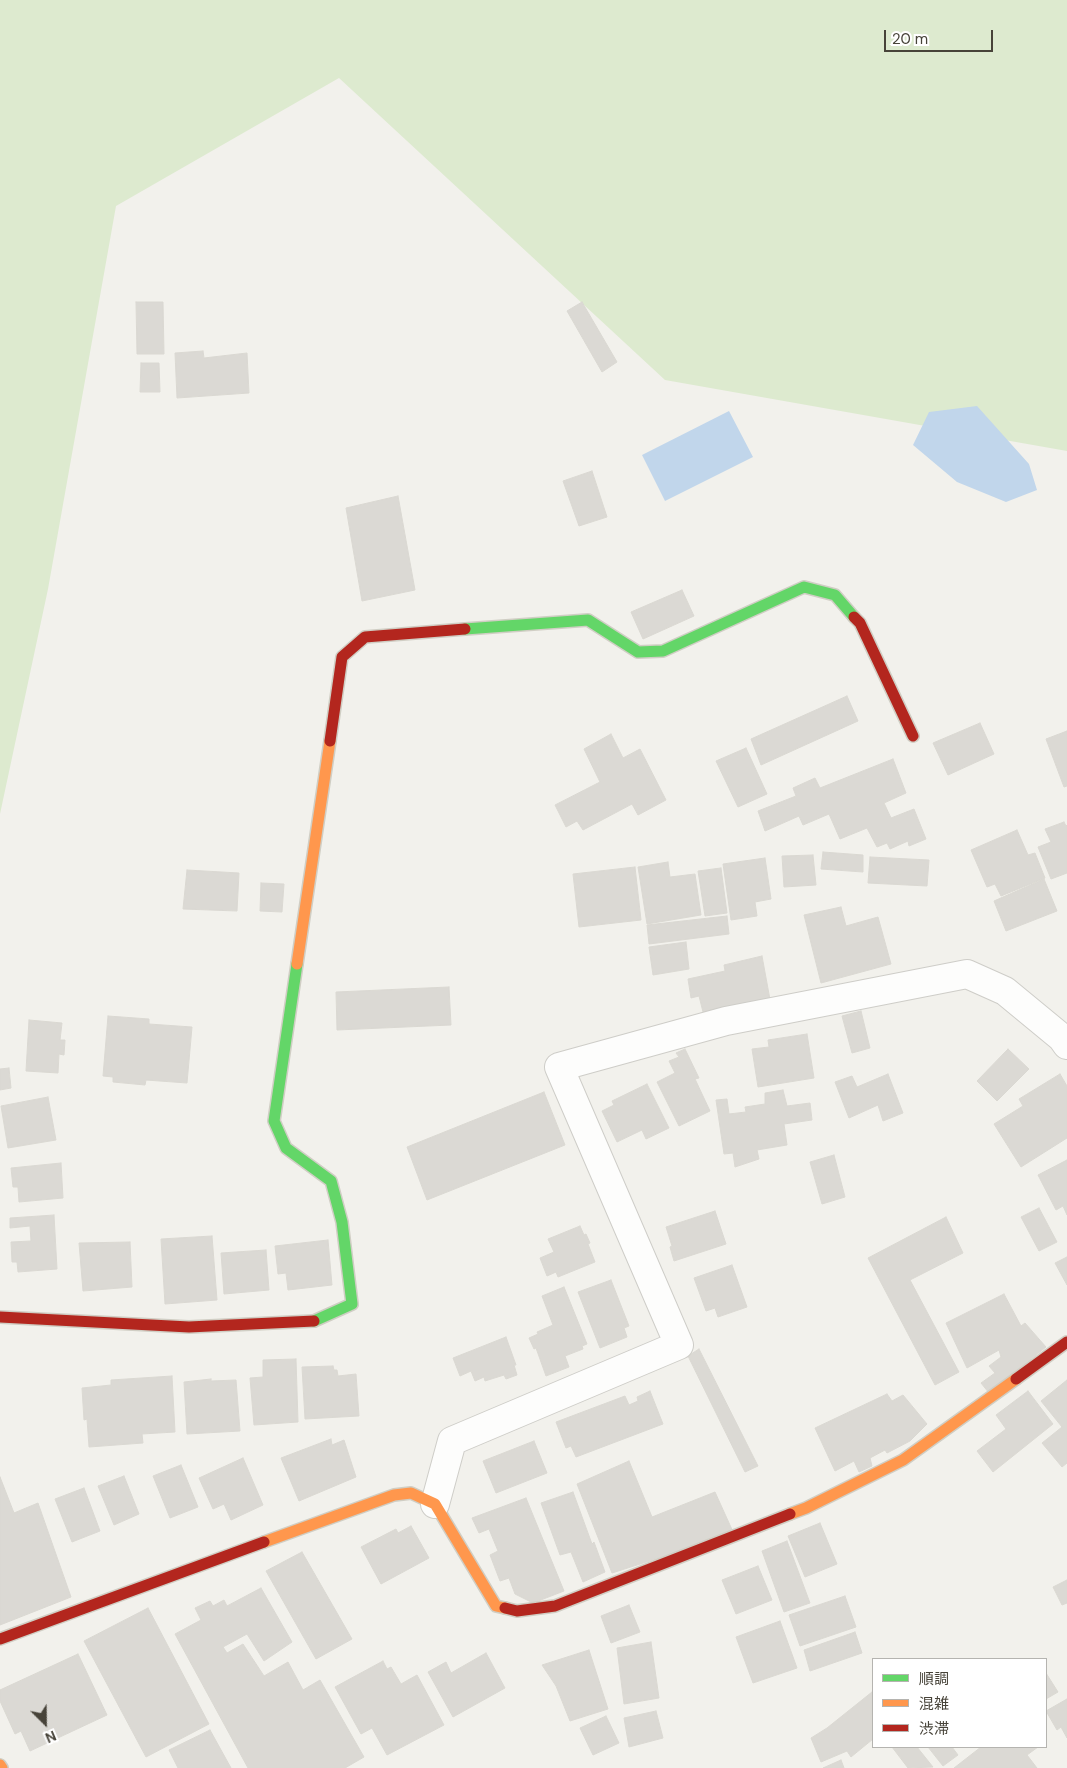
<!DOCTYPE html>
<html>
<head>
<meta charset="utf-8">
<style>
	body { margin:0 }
	#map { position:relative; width:1067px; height:1768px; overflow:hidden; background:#f2f1ec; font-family:"DM Sans","Noto Sans JP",sans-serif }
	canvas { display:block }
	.legend { position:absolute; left:872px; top:1658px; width:175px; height:90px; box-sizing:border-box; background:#fff; border:1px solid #b5b4b0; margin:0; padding:6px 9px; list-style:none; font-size:15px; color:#474339 }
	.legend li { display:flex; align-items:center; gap:10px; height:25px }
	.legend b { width:25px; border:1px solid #b5b4b0 }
	.north { position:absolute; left:20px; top:1698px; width:50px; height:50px; -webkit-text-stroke:4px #fff; paint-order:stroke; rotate:157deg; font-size:14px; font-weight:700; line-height:20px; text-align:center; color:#474339 }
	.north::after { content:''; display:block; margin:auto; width:18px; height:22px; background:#474339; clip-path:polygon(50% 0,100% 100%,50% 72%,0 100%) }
	.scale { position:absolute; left:884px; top:30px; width:109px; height:22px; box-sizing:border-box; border:2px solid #474339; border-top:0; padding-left:6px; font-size:15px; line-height:18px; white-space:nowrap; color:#474339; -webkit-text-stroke:4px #fff; paint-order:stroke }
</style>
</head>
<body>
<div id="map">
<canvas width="1067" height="1768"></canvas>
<ul class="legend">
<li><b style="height:6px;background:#63d668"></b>順調</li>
<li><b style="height:6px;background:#ff974d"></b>混雑</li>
<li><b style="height:6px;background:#b3261e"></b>渋滞</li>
</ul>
<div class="north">N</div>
<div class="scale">20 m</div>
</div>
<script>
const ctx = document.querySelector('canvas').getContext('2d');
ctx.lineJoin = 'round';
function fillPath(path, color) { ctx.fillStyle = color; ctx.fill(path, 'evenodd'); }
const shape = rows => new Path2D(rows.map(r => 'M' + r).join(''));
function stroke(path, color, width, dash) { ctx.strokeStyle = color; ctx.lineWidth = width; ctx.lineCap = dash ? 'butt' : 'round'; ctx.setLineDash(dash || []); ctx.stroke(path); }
fillPath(shape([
	[0,0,1067,0,1067,451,665,380,339,78,116,206,48,589,0,814]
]), '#ddeacf');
fillPath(shape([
	[977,406,1029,464,1037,490,1006,502,957,482,913,445,929,412],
	[729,411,753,457,665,501,642,455]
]), '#c1d6eb');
const building = shape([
	[136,302,163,302,164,354,137,354,136,302],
	[582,302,617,362,602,372,567,311,582,302],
	[203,351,204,358,247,353,249,393,177,398,175,353,203,351],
	[141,363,159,363,160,392,140,392,141,363],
	[592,471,607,517,579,526,563,481,592,471],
	[398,496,415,590,362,601,346,508,398,496],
	[682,590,694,616,643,639,631,612,682,590],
	[847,696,858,721,761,765,751,739,847,696],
	[980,723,994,754,948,775,933,743,980,723],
	[1067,731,1067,786,1064,787,1046,739,1067,731],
	[611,734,623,758,640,749,666,800,638,815,632,804,583,830,577,821,566,827,555,805,600,782,584,749,611,734],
	[746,748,767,794,738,807,716,761,746,748],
	[893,759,906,793,884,803,891,818,914,809,926,839,909,846,908,841,890,849,887,843,877,847,867,828,840,839,829,814,803,825,799,816,765,831,758,811,796,796,793,788,815,778,820,788,893,759],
	[1064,822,1066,826,1067,825,1067,873,1051,879,1038,847,1051,842,1045,829,1064,822],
	[1017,830,1028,855,1035,853,1045,878,1001,896,995,884,987,887,971,850,1017,830],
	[823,852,863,855,863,872,821,869,823,852],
	[813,855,816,885,784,887,782,856,813,855],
	[870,857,929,860,927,886,868,883,870,857],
	[765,858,771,899,755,902,757,916,731,920,723,864,765,858],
	[668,862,670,877,695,874,701,915,647,924,638,867,668,862],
	[635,867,641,920,579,927,573,874,635,867],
	[721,868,727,913,705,916,698,871,721,868],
	[187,870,239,873,237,911,183,909,187,870],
	[1044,879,1057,911,1006,931,994,901,1044,879],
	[261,883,284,884,282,912,260,911,261,883],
	[841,907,846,926,878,917,891,964,821,983,804,915,841,907],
	[727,916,729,934,649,944,647,925,727,916],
	[686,942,689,969,653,975,649,947,686,942],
	[762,956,771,1005,712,1014,712,1010,703,1012,699,996,691,998,688,979,725,971,724,965,762,956],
	[449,987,451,1025,337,1030,336,992,449,987],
	[861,1011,870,1048,852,1053,842,1016,861,1011],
	[108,1016,149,1019,149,1024,192,1027,187,1083,146,1080,145,1085,113,1082,113,1077,103,1076,108,1016],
	[29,1020,62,1023,60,1040,65,1040,64,1055,59,1054,58,1073,26,1071,29,1020],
	[807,1034,814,1078,758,1087,752,1049,769,1047,768,1040,807,1034],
	[685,1049,699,1078,695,1079,710,1111,679,1126,657,1082,675,1073,669,1061,679,1057,676,1053,685,1049],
	[1008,1049,1029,1069,997,1101,977,1081,1008,1049],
	[9,1068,11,1088,0,1090,0,1069,9,1068],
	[888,1074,903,1113,883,1121,878,1105,849,1118,835,1082,852,1076,857,1087,888,1074],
	[1060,1074,1067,1086,1067,1138,1021,1167,994,1124,1023,1106,1019,1099,1060,1074],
	[647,1084,669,1128,646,1139,642,1130,617,1142,602,1111,614,1105,612,1101,647,1084],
	[783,1090,787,1106,810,1103,812,1120,784,1124,787,1145,757,1150,759,1159,735,1167,733,1153,724,1154,716,1100,727,1099,729,1114,746,1112,745,1107,765,1104,765,1093,783,1090],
	[544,1092,565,1145,427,1200,407,1147,544,1092],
	[48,1097,56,1140,8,1148,1,1106,48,1097],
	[834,1155,845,1197,822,1204,810,1162,834,1155],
	[1067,1160,1067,1215,1063,1206,1056,1210,1038,1175,1067,1160],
	[61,1163,63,1198,19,1202,18,1187,13,1187,11,1168,61,1163],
	[1039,1208,1057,1242,1039,1251,1021,1217,1039,1208],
	[715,1211,726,1244,674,1261,670,1247,672,1246,666,1227,715,1211],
	[54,1215,57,1269,18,1272,17,1262,12,1262,11,1242,31,1241,30,1226,10,1228,10,1218,54,1215],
	[946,1217,963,1253,910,1280,959,1372,935,1385,868,1258,946,1217],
	[580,1226,584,1235,586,1234,590,1243,588,1244,595,1262,558,1277,556,1272,547,1276,540,1258,554,1252,548,1239,580,1226],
	[212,1236,217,1300,165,1304,161,1239,212,1236],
	[328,1240,332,1285,288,1290,286,1273,278,1274,275,1246,328,1240],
	[130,1242,132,1287,83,1291,79,1243,130,1242],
	[266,1250,269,1290,224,1294,221,1253,266,1250],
	[1067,1257,1067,1285,1055,1263,1067,1257],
	[732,1265,747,1307,718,1317,715,1308,706,1311,694,1278,732,1265],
	[611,1280,629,1326,624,1328,627,1337,600,1348,578,1292,611,1280],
	[564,1287,587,1344,582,1346,583,1349,565,1356,569,1367,546,1376,536,1348,534,1349,529,1338,538,1334,537,1332,553,1325,542,1296,564,1287],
	[1004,1294,1021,1326,1025,1323,1046,1347,989,1393,981,1383,995,1373,989,1366,1001,1357,999,1350,967,1368,946,1323,1004,1294],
	[506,1337,516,1365,514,1365,517,1375,506,1379,504,1375,485,1381,484,1377,475,1381,471,1371,460,1376,453,1358,506,1337],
	[699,1349,758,1466,745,1472,688,1356,699,1349],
	[296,1359,298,1422,254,1425,250,1378,263,1377,263,1360,296,1359],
	[333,1366,334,1370,337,1370,338,1376,356,1374,359,1416,305,1419,302,1367,333,1366],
	[172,1376,175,1432,142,1434,143,1443,89,1447,87,1419,84,1420,82,1388,111,1385,111,1380,172,1376],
	[211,1379,211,1381,236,1380,240,1431,187,1434,184,1382,211,1379],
	[1067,1380,1067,1463,1062,1467,1042,1443,1062,1427,1041,1401,1067,1380],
	[650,1391,663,1424,576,1457,571,1446,566,1448,556,1422,625,1396,629,1405,638,1401,637,1397,650,1391],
	[1028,1391,1053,1424,993,1472,977,1451,1006,1429,996,1415,1028,1391],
	[887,1394,892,1401,903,1395,927,1424,910,1441,887,1453,885,1450,870,1458,872,1466,859,1472,854,1461,835,1471,815,1428,887,1394],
	[331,1439,332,1445,344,1440,356,1477,299,1501,281,1458,331,1439],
	[534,1441,547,1473,496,1493,483,1461,534,1441],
	[243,1458,263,1505,231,1520,224,1504,213,1509,199,1478,243,1458],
	[629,1461,652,1517,715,1492,734,1534,612,1573,577,1484,629,1461],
	[181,1465,198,1507,170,1518,153,1476,181,1465],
	[124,1476,139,1514,114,1525,98,1486,124,1476],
	[0,1477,14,1513,38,1503,71,1597,0,1625,0,1477],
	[84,1488,100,1531,72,1542,55,1499,84,1488],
	[573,1492,592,1544,594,1542,605,1572,583,1582,571,1552,560,1555,541,1503,573,1492],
	[526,1498,564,1591,533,1603,515,1594,509,1578,500,1581,490,1555,498,1551,489,1529,479,1533,472,1518,526,1498],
	[820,1523,837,1564,805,1577,788,1536,820,1523],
	[411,1526,429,1558,381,1584,361,1547,396,1529,398,1533,411,1526],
	[787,1541,810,1603,784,1612,762,1551,787,1541],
	[302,1552,352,1639,316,1659,266,1571,302,1552],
	[758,1566,772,1600,736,1614,722,1580,758,1566],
	[1067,1580,1067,1603,1062,1605,1053,1587,1067,1580],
	[261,1588,292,1642,264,1661,247,1634,223,1647,227,1653,243,1644,264,1676,288,1662,303,1690,320,1680,364,1757,345,1768,248,1768,175,1634,201,1620,195,1608,210,1601,213,1606,224,1600,227,1606,261,1588],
	[845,1596,856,1627,800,1646,789,1615,845,1596],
	[629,1605,640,1632,611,1643,601,1616,629,1605],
	[148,1608,209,1724,146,1757,84,1641,148,1608],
	[780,1621,797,1668,753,1683,736,1637,780,1621],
	[855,1632,862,1653,810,1671,804,1650,855,1632],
	[651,1642,659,1698,624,1704,617,1648,651,1642],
	[589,1650,608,1709,570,1721,556,1686,542,1665,589,1650],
	[486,1653,505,1688,453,1717,428,1672,446,1662,451,1673,486,1653],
	[78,1654,107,1715,30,1751,21,1731,15,1734,0,1701,0,1690,78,1654],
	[383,1661,387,1669,391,1667,401,1684,417,1675,444,1725,387,1755,372,1728,361,1734,335,1687,383,1661],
	[1046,1673,1058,1692,1046,1699,1046,1673],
	[872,1692,873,1739,851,1757,847,1751,821,1762,811,1738,827,1728,872,1692],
	[1067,1699,1067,1738,1061,1727,1057,1730,1046,1711,1067,1699],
	[656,1711,663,1738,629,1747,624,1718,656,1711],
	[606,1716,619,1743,593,1755,580,1728,606,1716],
	[210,1730,231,1768,178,1768,169,1750,210,1730],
	[892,1747,917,1747,933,1767,908,1768,892,1747],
	[928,1747,952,1747,958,1755,943,1766,928,1747],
	[981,1747,1038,1747,1027,1755,1037,1768,954,1768,981,1747],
	[841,1760,844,1768,823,1768,841,1760]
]);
fillPath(building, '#dbd9d4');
stroke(building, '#dad8d2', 1);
const street = shape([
	[435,1504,452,1441,679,1345,559,1067,726,1021,967,974,1005,991,1062,1038,1067,1045]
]);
const fast = shape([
	[465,629,588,620,638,652,663,651,804,587,835,595,854,617],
	[297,964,274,1121,286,1148,331,1181,342,1222,352,1304,314,1321]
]);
const slow = shape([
	[297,964,330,741],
	[790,1514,806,1508,903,1460,1016,1379],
	[264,1542,394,1495,411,1493,435,1504,496,1606,505,1608],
	[0,1765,2,1768]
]);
const jam = shape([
	[854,617,860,623,913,736],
	[330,741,342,657,365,637,465,629],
	[0,1317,189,1327,314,1321],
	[1016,1379,1067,1342],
	[505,1608,517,1611,555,1606,790,1514],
	[0,1639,264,1542]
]);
stroke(street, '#cecdc8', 30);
stroke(fast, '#d0cec4', 14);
stroke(slow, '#d0cec4', 14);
stroke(jam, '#d0cec4', 14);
stroke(street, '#fdfdfc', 28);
stroke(fast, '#63d668', 11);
stroke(slow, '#ff974d', 11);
stroke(jam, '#b3261e', 11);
</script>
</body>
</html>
